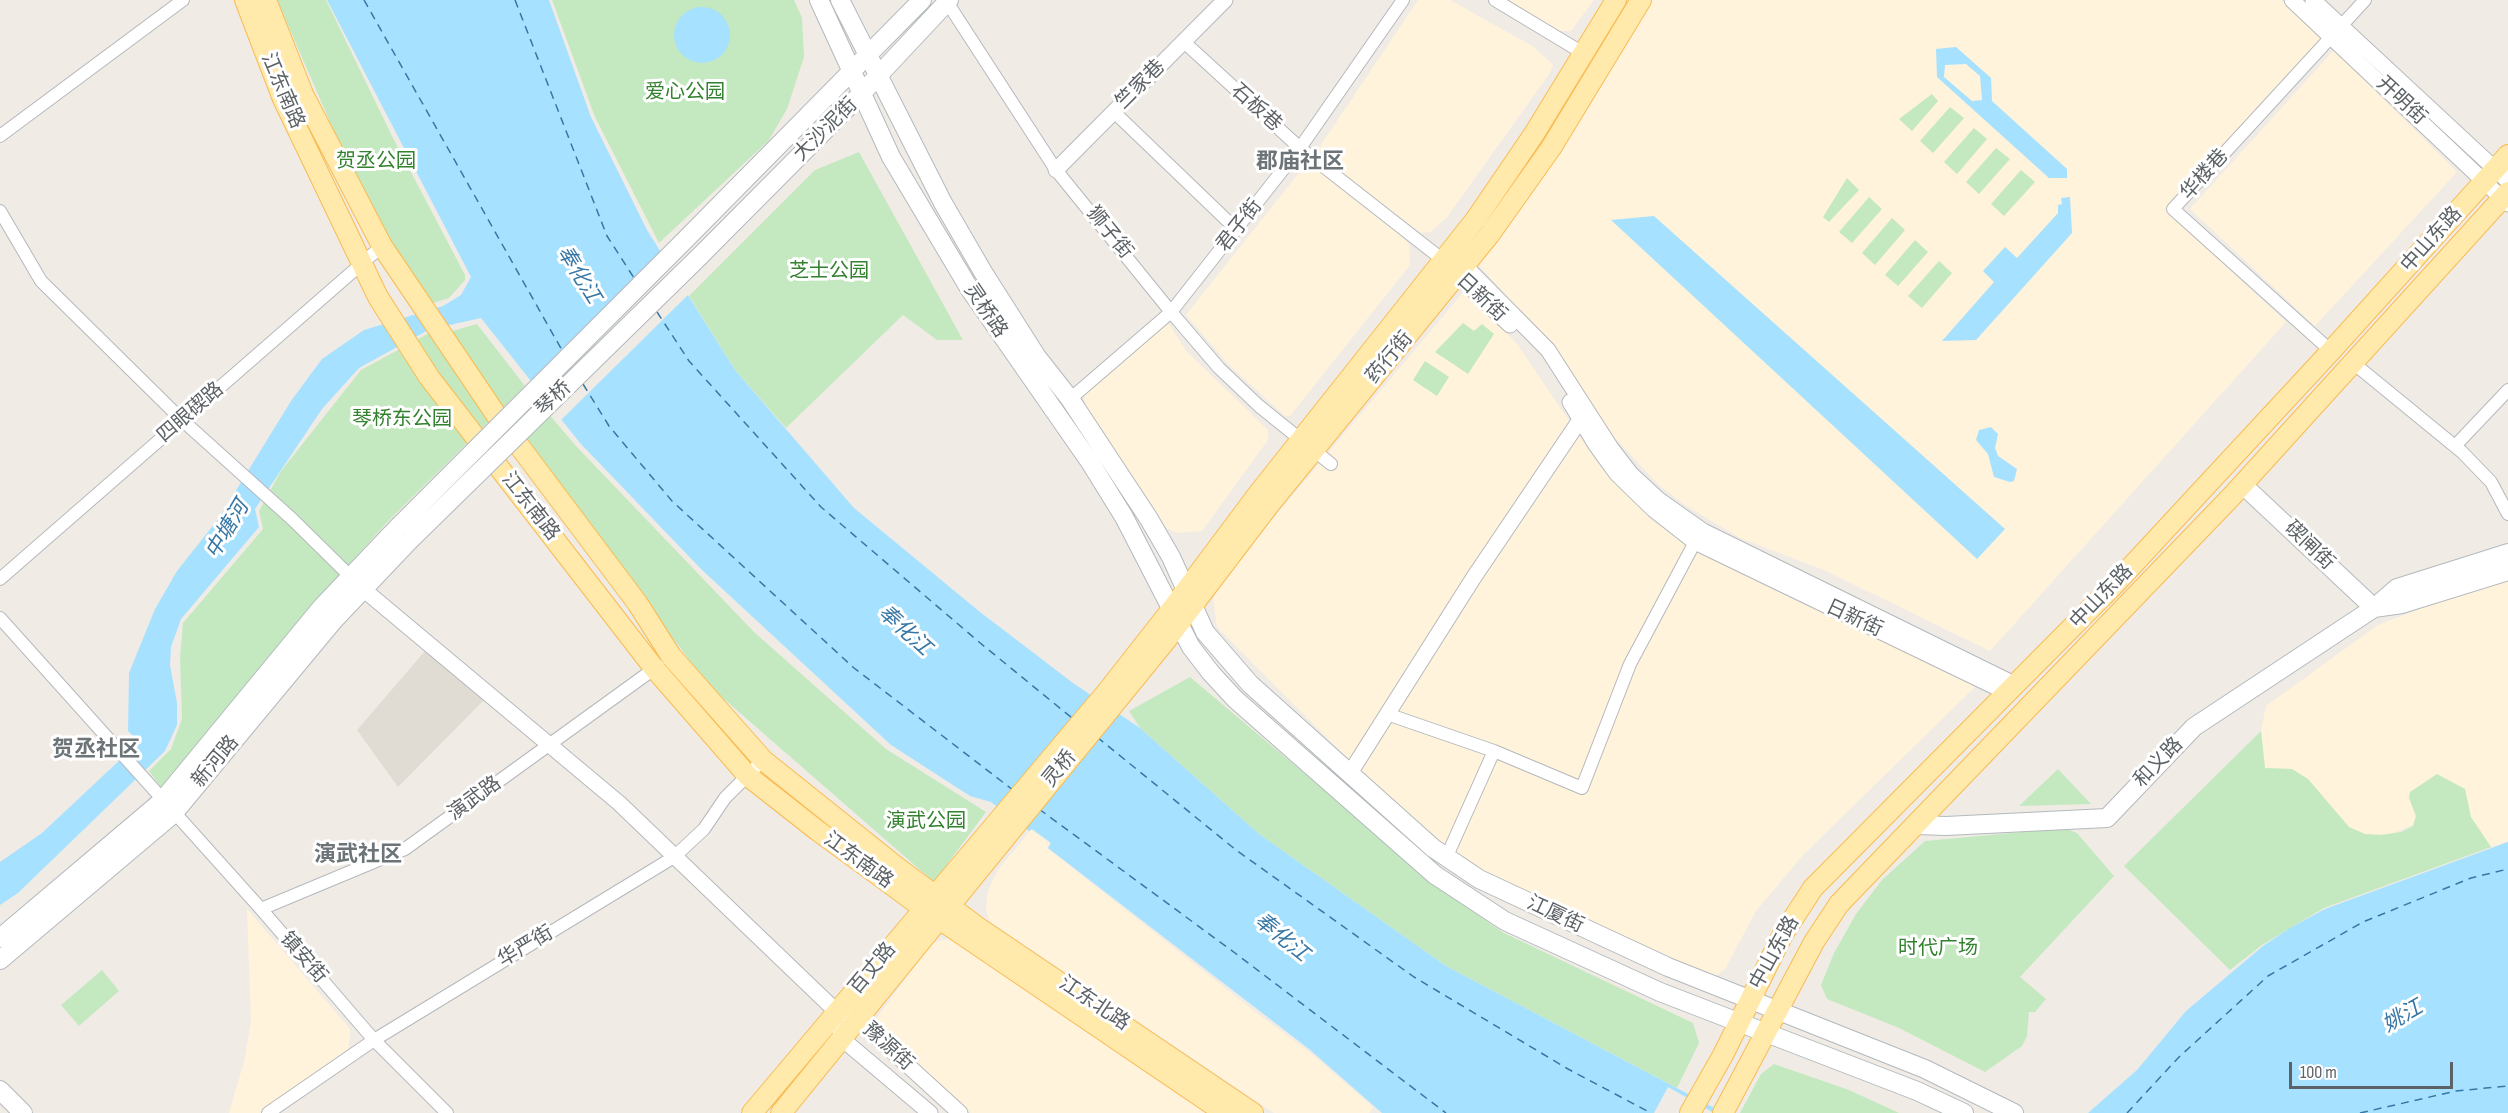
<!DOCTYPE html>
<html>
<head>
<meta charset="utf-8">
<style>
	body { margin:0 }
	#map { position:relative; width:2508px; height:1113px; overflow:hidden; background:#f0ece5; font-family:"Sofia Sans Condensed",sans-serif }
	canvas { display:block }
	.scale { position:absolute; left:2289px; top:1062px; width:164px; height:27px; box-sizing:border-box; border:3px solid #5c6266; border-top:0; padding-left:8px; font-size:18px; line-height:21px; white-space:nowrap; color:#5c6266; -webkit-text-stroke:4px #fff; paint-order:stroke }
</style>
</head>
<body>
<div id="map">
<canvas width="2508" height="1113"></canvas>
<div class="scale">100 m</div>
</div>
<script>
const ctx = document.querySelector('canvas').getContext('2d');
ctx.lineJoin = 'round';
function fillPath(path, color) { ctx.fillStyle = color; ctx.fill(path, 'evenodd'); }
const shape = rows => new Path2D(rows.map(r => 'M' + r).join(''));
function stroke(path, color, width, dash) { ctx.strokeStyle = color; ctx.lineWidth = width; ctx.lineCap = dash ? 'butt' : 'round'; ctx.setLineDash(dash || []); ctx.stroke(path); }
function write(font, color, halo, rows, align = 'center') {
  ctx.font = font + ' "Sofia Sans Condensed","Noto Sans SC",sans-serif'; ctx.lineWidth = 6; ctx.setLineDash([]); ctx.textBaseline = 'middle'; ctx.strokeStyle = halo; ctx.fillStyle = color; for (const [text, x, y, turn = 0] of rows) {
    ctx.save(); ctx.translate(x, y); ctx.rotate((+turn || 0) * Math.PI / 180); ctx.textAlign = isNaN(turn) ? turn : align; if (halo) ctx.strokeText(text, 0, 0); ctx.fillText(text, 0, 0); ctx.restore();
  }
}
fillPath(shape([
	[1418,0,1450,0,1534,47,1553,65,1549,74,1447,217,1431,232,1421,233,1324,160,1319,148],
	[1507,0,1594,0,1571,31,1557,31],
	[1653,0,2281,0,2324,38,2165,210,2286,322,1990,651,1826,571,1740,538,1685,505,1659,485,1611,434,1545,339,1479,265],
	[2334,50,2457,172,2315,326,2190,209],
	[1309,164,1315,164,1398,233,1409,244,1410,265,1290,416,1285,416,1229,365,1186,315,1298,174],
	[1466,289,1517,344,1601,468,1653,521,1695,550,1776,591,1977,685,1803,855,1756,911,1725,969,1714,977,1466,864,1359,770,1217,627,1213,598,1223,578],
	[1169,324,1186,351,1268,430,1268,440,1202,531,1177,533,1166,528,1086,408,1084,395,1162,326],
	[2508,579,2508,841,2491,847,2471,817,2465,789,2409,798,2416,816,2413,825,2388,835,2365,834,2349,827,2308,779,2292,769,2265,768,2261,731,2266,706,2378,625,2484,584],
	[1031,830,1050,843,1047,848,1258,1014,1307,1050,1373,1107,1369,1113,1274,1113,989,921,986,908,988,891,998,870],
	[247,909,350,1029,350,1038,348,1049,261,1113,229,1113,244,1062,251,1021],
	[947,939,962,944,1218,1113,971,1113,877,1025,876,1019,932,943]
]), '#fff3db');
fillPath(shape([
	[425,651,487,697,398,787,357,730]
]), '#e0dbd3');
fillPath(shape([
	[277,0,326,0,392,136,465,275,465,280,449,298,429,304,388,241,350,168],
	[552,0,794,0,802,18,804,57,787,109,769,140,659,243,595,117],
	[1932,94,1938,101,1912,131,1899,119],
	[1950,107,1964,118,1933,153,1920,141],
	[1974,128,1987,139,1957,174,1944,162],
	[1996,148,2010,159,1979,194,1966,182],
	[859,152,963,340,937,340,903,315,786,428,735,370,689,296,815,170],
	[2021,170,2035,182,2004,216,1991,204],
	[1847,178,1859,190,1829,222,1823,217],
	[1869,197,1882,209,1852,243,1839,232],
	[1892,218,1905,230,1875,265,1862,253],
	[1915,240,1928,252,1898,286,1885,275],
	[1939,261,1952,273,1922,308,1908,296],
	[1463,323,1474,331,1482,324,1494,334,1468,374,1435,352],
	[477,324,525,386,390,519,314,603,163,790,149,771,171,749,182,719,180,657,183,623,263,529,259,511,281,471,361,370,444,325,449,332],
	[1425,361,1449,377,1437,396,1413,380],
	[548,413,575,445,754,632,886,749,986,812,934,882,709,686,521,438],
	[1190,677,1444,891,1502,932,1693,1023,1699,1043,1677,1088,1446,966,1259,834,1140,728,1129,711],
	[2261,731,2265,768,2292,769,2308,779,2349,827,2365,834,2380,835,2401,832,2413,826,2416,816,2409,798,2410,792,2437,774,2465,789,2471,817,2491,847,2324,908,2262,945,2230,970,2124,866],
	[2058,769,2091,804,2019,806],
	[2065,828,2077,833,2114,876,2020,977,2046,999,2035,1012,2029,1012,2027,1036,2022,1046,1985,1072,1899,1028,1827,999,1821,985,1834,953,1856,914,1882,880,1925,841],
	[102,970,119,991,79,1026,61,1005],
	[1774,1064,1849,1090,1899,1113,1740,1113,1761,1074]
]), '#c4e9c0');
fillPath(shape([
	[327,0,549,0,591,117,647,230,735,370,854,508,980,612,1073,683,1140,728,1259,834,1446,966,1724,1113,1382,1113,1309,1049,1048,848,1051,843,1032,829,1029,831,991,802,970,796,891,745,702,570,580,443,481,318,450,325,441,323,359,368,322,409,255,509,259,527,181,619,171,647,170,665,177,703,177,725,165,751,18,893,0,905,0,862,42,833,139,742,128,731,129,673,155,609,177,571,219,518,291,401,322,359,364,330,443,306,461,295,471,277],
	'674 35a28 28 0 1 1 56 0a28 28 0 1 1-56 0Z',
	[1956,47,1991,78,1992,101,2067,169,2067,178,2049,178,1937,77,1936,49],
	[1966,64,1980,76,1982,100,1972,101,1944,77,1945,65],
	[2070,197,2072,233,1976,340,1942,341,1994,282,1983,271,2005,247,2017,258,2058,213,2058,205,2062,204,2061,198],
	[1654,216,2005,529,1977,559,1611,220],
	[1991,427,1998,434,1995,448,1998,456,2017,469,2014,481,2010,482,1994,477,1988,454,1976,440,1979,430],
	[2508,842,2508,1113,2088,1113,2137,1070,2186,1011,2263,946,2290,928,2325,909]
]), '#a6e1ff');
fillPath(shape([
	[663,251,690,293,559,422,529,383],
	[1668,1087,1714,1113,1654,1113]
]), '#f0ece5');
stroke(shape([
	[364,0,563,352],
	[515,0,607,236,634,278],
	[657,312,689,361,821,507,979,642,1072,718],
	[583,384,609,426,672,501,854,668,1013,790],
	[1097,737,1236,850,1414,977,1568,1069,1651,1113],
	[1039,809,1235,953,1446,1113],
	[2127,1113,2179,1057,2268,976,2363,922,2471,878,2508,869],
	[2360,1113,2456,1091,2508,1086]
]), '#3777a5', 1.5, [8, 6]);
const minor = shape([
	[1495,0,1583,53],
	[947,2,1056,170,1171,312,1219,368,1259,406,1331,464],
	[1184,42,1300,148,1443,260],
	[1114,112,1237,230],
	[0,136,183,0],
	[0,211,41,281,182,420,292,519,355,581],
	[2331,351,2173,209,2365,0],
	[2352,362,2462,452,2491,482,2508,514],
	[1070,399,1171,312,1300,148,1403,0],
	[2455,446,2508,390],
	[0,579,382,246],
	[0,618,261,909,374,1040,447,1113],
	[1387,714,1494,751,1582,788,1630,664,1695,542],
	[1446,858,1494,751],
	[261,909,405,849,658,666],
	[268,1113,374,1040,674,857,704,829,725,798,763,760]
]);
const tertiary = shape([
	[2292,0,2508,204],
	[2313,0,2508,181],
	[1056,170,1225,0],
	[1455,264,1465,266,1548,350,1611,448,1631,474,1659,500,1703,531,2016,685],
	[1451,269,1510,325],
	[1570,402,1596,445,1617,474,1653,509,1695,542,2008,693],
	[363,589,619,803,837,1012,857,1019,960,1113],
	[1350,773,1474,577,1580,420],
	[840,1030,841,1038,930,1113]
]);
const secondary = shape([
	[819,0,891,157,969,288,1090,462,1124,517,1191,647,1211,673,1235,699,1435,875,1505,921,1660,992,1917,1091,1964,1113],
	[840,0,943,203,983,272,1037,357,1070,399,1149,519,1171,557,1205,632,1250,684,1433,848,1479,879,1668,967,1925,1069,2014,1113],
	[686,239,922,0],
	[700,256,861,94,949,0],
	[2243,485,2374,608,2397,588,2508,553],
	[1917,825,1946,826,2107,818,2194,727,2374,608,2402,604,2508,571],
	[0,938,162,801,321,608,399,526],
	[0,960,173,814,334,620,409,541],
	[0,1090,23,1113]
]);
const primary = shape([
	[245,0,283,99,378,297,429,377,654,668,748,776,818,831,923,908,1225,1113],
	[266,0,303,94,382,246,499,419,638,604,671,656,763,760,898,868,979,928,1253,1113],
	[752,1113,1106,693,1172,609,1258,494,1476,219,1534,134,1616,0],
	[781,1113,1167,639,1269,505,1490,234,1551,148,1641,0],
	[1690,1113,1723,1055,1783,934,1813,888,2114,585,2331,351,2508,155],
	[1723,1113,1814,942,1839,904,2231,497,2508,192]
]);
stroke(minor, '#b5b8bc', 14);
stroke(tertiary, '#b5b8bc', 17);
stroke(secondary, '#b3b9bd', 20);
stroke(primary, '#f9bb54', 22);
stroke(minor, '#fff', 12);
stroke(tertiary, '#fff', 15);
stroke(secondary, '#fff', 18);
stroke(primary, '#ffe9ab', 20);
const secondaryBridge = shape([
	[399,526,686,239],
	[409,541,700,256]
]);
stroke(secondaryBridge, '#b3b9bd', 20, []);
stroke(secondaryBridge, '#fff', 18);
write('20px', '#5c6266', '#fff', [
	["竺家巷",1141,85,-45],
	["江东南路",282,91,67],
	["开明街",2401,101,43],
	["石板巷",1256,108,42],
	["大沙泥街",826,130,-45],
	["华楼巷",2205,175,-48],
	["君子街",1240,226,-52],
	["狮子街",1109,233,51],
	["中山东路",2432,240,-48],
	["日新街",1481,298,43],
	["灵桥路",985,311,56],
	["药行街",1390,358,-50],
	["琴桥",554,399,-44],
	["四眼碶路",191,413,-41],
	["江东南路",530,507,52],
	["碶闸街",2309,546,44],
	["中山东路",2102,597,-46],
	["日新街",1854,619,25],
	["新河路",216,762,-50],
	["和义路",2159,763,-46],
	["灵桥",1060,769,-51],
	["演武路",475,799,-36],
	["江东南路",858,861,36],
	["江厦街",1555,915,25],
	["华严街",526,947,-31],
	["中山东路",1775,953,-61],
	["镇安街",303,958,49],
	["百丈路",873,969,-50],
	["江东北路",1094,1004,34],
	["豫源街",888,1047,42]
]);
write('20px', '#33822f', '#fff', [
	["爱心公园",685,93],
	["贺丞公园",376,162],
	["芝士公园",829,272],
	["琴桥东公园",402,420],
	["演武公园",926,822],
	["时代广场",1938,949]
]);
write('italic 21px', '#3777a5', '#fff', [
	["奉化江",578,275,58],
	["中塘河",228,530,-59],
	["奉化江",904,631,42],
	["奉化江",1281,938,39],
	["姚江",2403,1017,-30]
]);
write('bold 22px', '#6d7478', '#fff', [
	["郡庙社区",1300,162],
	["贺丞社区",96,750],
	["演武社区",358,855]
]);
</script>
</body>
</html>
